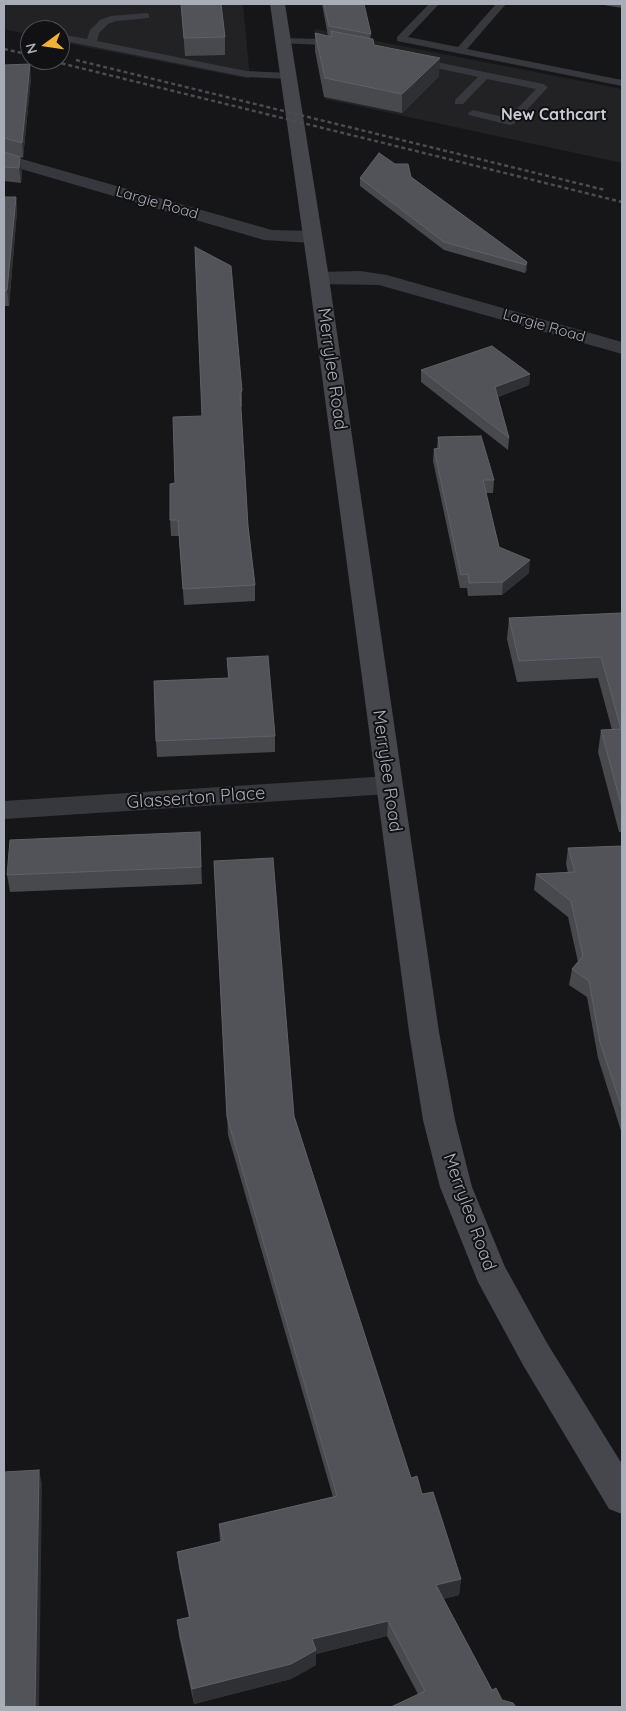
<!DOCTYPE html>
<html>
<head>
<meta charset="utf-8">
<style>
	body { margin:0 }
	#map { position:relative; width:626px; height:1711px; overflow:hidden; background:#161618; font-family:Quicksand,sans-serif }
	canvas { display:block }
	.frame { position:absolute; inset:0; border:5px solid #a8adb8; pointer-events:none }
	.north { position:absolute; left:20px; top:20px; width:50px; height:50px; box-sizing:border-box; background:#111113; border:1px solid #4d4f55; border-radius:50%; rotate:256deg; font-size:14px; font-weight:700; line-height:20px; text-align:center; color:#a8adb8 }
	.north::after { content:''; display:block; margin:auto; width:18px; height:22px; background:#f2b134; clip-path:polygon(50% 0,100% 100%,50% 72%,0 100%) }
</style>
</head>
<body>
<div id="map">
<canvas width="626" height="1711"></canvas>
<div class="frame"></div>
<div class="north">N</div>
</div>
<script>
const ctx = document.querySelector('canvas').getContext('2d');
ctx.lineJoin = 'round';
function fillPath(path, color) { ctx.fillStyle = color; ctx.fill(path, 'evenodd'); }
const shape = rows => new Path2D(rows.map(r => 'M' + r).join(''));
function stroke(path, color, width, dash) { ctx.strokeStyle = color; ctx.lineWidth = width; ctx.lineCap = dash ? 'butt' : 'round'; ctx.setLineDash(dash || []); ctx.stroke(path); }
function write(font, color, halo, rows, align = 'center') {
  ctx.font = font + ' Quicksand,sans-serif'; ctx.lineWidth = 4; ctx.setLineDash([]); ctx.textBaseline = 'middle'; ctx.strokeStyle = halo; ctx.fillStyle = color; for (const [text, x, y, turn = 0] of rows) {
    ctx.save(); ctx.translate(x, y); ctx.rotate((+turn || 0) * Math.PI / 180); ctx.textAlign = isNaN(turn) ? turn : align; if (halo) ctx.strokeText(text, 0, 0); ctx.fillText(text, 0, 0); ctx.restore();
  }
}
fillPath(shape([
	[4,4,243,4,250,79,60,42,60,30,30,30,30,35,4,29],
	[315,29,622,89,622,163,325,99,315,51]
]), '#222225');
fillPath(shape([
	[429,4,439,4,408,37,458,47,496,4,506,4,467,49,622,80,622,86,397,41,397,37,429,4],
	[146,13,149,14,149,18,116,21,108,24,99,33,97,41,246,71,289,73,294,76,289,79,246,77,60,40,60,34,87,39,90,30,100,20,111,16,146,13],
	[283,38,323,39,342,45,337,48,323,45,279,43,279,39,283,38],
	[417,58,543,84,548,87,514,124,510,125,469,115,468,113,473,110,508,118,536,89,487,79,463,104,455,104,455,100,478,77,413,63,413,59,417,58]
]), '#37383d');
fillPath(shape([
	[4,154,272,230,312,231,319,233,321,237,319,241,312,243,264,240,4,164,4,154],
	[360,271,387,275,622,342,622,354,379,285,319,284,312,282,309,278,312,274,319,272,360,271],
	[389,776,398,779,402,785,398,791,389,794,4,819,4,801,389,776]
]), '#37383d');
fillPath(shape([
	[270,4,285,4,329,278,439,1032,455,1120,472,1187,505,1267,547,1343,622,1464,622,1514,609,1509,523,1365,478,1282,440,1187,423,1120,409,1032,309,278,270,4]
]), '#45474d');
stroke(shape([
	[4,49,30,55],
	[48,60,622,202],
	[76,60,605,190]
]), '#4a4c52', 2.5, [4, 3]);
fillPath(shape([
	[181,4,221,4,225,37,225,55,185,56],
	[322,4,364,4,371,34,370,39,374,45,439,76,402,113,324,97,315,51,315,33,328,36],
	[598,4,622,4,622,8],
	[4,65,31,78,23,158,17,156,22,171,21,183,4,181],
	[411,177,527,262,527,270,525,273,444,250,360,186,360,178],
	[4,197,16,197,17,211,9,306,4,306],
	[195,247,242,391,242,407,241,407,248,526,255,585,255,601,184,605,179,536,171,536,170,520,175,483,202,416],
	[421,370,530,374,529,385,498,397,509,438,508,450,421,382],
	[438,437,494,480,493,493,486,493,499,547,529,573,502,595,468,596,467,588,460,588,433,461,434,449,437,448],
	[622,613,622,832,619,832,598,752,601,730,612,730,598,678,517,682,507,639,509,618],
	[227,658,275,736,275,752,157,757,156,741,228,678],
	[200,832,202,884,10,892,7,875],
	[622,846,622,1134,598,1058,587,997,569,985,572,969,578,962,568,917,534,890,536,874,568,873,566,864,568,848],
	[214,861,294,1116,411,1478,422,1494,461,1579,459,1595,443,1599,492,1690,502,1700,418,1694,387,1636,316,1654,316,1665,291,1679,194,1704,179,1636,177,1620,189,1618,179,1568,177,1552,220,1542,219,1524,333,1497,228,1135]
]), '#47494d');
fillPath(shape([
	[440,58,439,76,402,113,402,94],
	[30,64,31,78,23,158,22,143],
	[20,157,22,171,21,183,19,168],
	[16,197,17,211,9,306,7,290],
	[527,262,527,270,525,273,526,265],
	[530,374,529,385,494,398,495,387],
	[530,560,529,573,502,595,503,582],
	[39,1470,42,1484,39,1707,35,1707],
	[461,1579,459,1595,434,1601,436,1585],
	[388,1621,387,1636,316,1654,316,1665,291,1679,194,1704,192,1689,312,1639]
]), '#2f3033');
const building = shape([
	[181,4,221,4,225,37,184,38,181,4],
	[324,4,364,4,371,34,329,26,324,4],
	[331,31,373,39,374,45,440,58,402,94,325,78,315,33,332,37,331,31],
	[30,64,22,143,4,138,4,65,30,64],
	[4,152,20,157,19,168,4,167,4,152],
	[379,153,395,164,408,164,411,177,527,262,526,265,444,242,360,178,379,153],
	[4,197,16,197,7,290,4,291,4,197],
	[195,247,231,266,242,391,240,392,248,526,255,585,183,589,178,520,170,520,170,484,175,483,173,417,202,416,195,247],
	[492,346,530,374,495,387,509,438,421,370,492,346],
	[481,436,494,480,483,480,499,547,530,560,503,582,469,583,468,574,461,575,434,449,440,448,438,437,481,436],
	[622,613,622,808,601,730,621,729,601,657,519,661,509,618,622,613],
	[268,656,275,736,156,741,154,681,229,678,227,658,268,656],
	[200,832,201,867,7,875,10,840,200,832],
	[622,846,622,1109,600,1042,589,981,572,969,583,956,571,901,536,874,575,872,568,848,622,846],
	[273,858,294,1116,411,1478,417,1476,422,1494,433,1492,461,1579,436,1585,492,1690,496,1688,502,1700,513,1703,516,1707,391,1707,425,1691,388,1621,312,1639,316,1650,291,1664,192,1689,177,1620,190,1617,177,1552,223,1541,219,1524,337,1496,227,1117,214,861,273,858],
	[39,1470,35,1707,4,1707,4,1472,39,1470]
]);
fillPath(building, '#525359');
stroke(building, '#5f6168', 1);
write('15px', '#a8adb8', '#111113', [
	["Largie Road",157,203,16],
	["Largie Road",544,326,16]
]);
write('bold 16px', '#c9ccd4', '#111113', [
	["New Cathcart",554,115]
]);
write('18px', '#a8adb8', '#111113', [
	["Merrylee Road",332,369,82],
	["Merrylee Road",387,771,82],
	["Glasserton Place",196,798,-4],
	["Merrylee Road",469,1212,70]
]);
</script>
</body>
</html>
